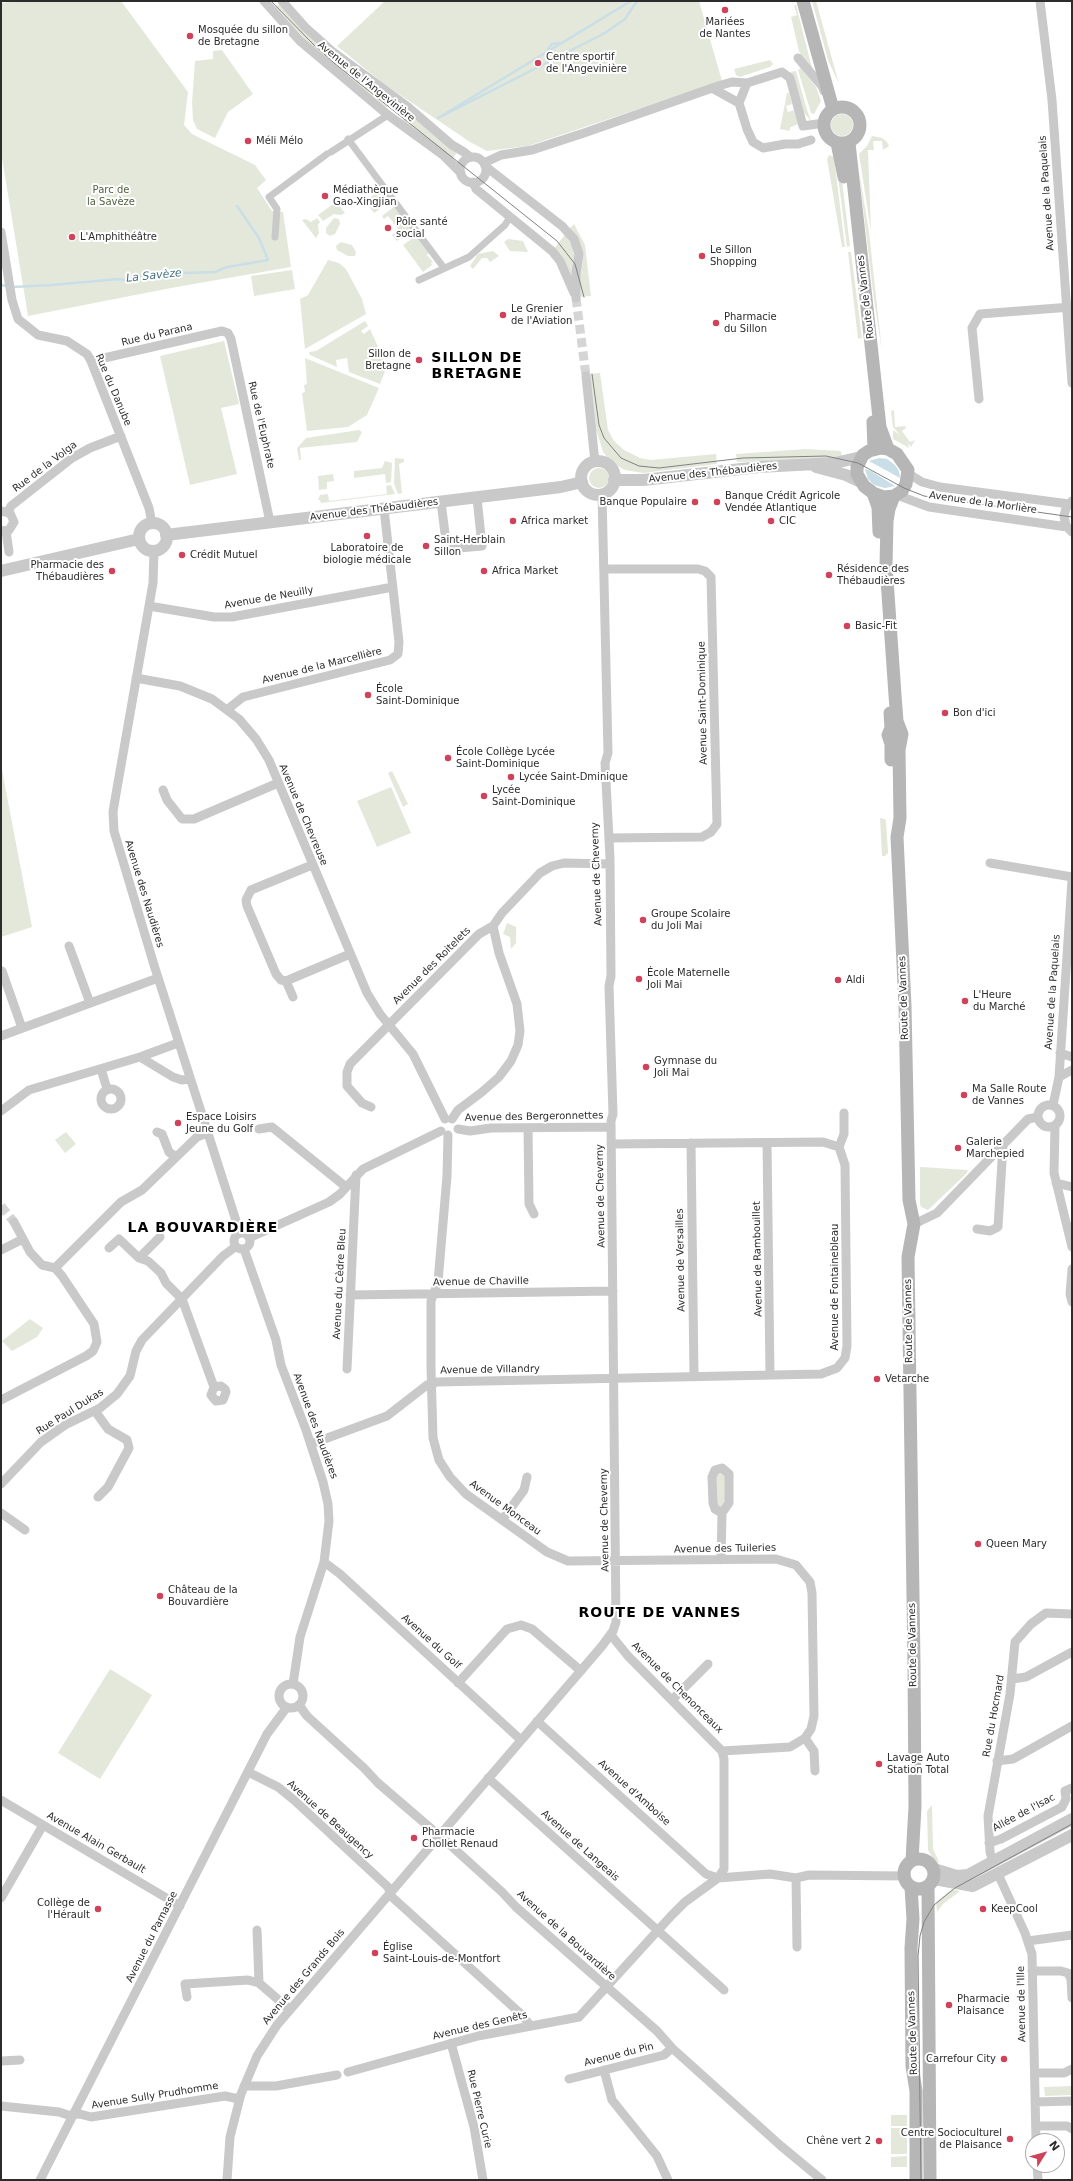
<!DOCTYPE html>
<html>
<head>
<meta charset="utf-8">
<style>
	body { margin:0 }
	#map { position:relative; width:1073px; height:2181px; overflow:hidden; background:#fff; font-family:"DejaVu Sans",sans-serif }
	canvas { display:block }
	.frame { position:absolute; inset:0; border:2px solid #2c2c2c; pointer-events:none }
	.north { position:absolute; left:1025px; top:2133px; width:40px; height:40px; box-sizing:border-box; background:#fff; border:1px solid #ababab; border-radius:50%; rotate:53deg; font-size:11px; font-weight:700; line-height:16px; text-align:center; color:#2c2c2c }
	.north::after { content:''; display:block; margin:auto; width:14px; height:18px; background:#d0425a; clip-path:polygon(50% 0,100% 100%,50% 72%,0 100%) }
</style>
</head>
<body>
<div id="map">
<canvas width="1073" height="2181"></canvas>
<div class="frame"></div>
<div class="north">N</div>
</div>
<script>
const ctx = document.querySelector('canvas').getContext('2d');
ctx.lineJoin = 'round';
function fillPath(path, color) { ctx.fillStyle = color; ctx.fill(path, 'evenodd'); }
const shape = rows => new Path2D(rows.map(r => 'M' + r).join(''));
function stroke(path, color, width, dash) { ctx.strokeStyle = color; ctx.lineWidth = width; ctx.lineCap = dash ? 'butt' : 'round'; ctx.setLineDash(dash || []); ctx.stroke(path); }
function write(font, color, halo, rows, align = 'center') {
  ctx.font = font + ' "DejaVu Sans",sans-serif'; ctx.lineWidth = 4; ctx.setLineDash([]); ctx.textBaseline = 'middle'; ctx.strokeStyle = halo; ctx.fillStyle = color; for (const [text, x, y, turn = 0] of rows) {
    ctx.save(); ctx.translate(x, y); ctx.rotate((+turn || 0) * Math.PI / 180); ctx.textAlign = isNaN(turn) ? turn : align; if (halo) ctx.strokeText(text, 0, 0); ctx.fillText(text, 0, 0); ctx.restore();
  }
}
fillPath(shape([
	[18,1,121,1,188,92,184,125,192,134,255,165,266,180,257,188,272,211,283,212,291,267,171,288,28,316,1,152,1,3],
	[385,1,699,1,722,81,528,146,487,151,470,142,384,84,337,46],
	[812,1,816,1,839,84,828,60],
	[281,3,339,59,394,103,386,107,306,41,275,7],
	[794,5,796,5,812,68,802,58,799,51,791,17,797,15],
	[222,50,253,94,228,112,215,138,197,129,193,120,192,103,195,61,213,59,213,51],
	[770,60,773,64,770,67,740,77,736,75,734,69],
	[801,68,816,87,821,101,814,114,811,113,798,70],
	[796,71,807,110,811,121,804,113,790,72],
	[787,93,789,93,792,104,786,106,788,112,794,110,798,124,791,127,789,131,780,129],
	'831 125a11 11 0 1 1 22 0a11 11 0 1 1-22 0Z',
	[410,115,457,153,452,159,402,120],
	[872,136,882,138,887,142,889,146,883,150,882,141,873,141,874,150,868,150,871,231,859,154,867,146],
	[829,155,834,157,845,247,842,247,827,159],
	[858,165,869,232,882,351,874,300],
	[837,168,842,181,850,246,847,247],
	[382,189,391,201,374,213,365,201],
	[336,202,345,213,341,215,334,214,323,221,318,215],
	[395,206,413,229,397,241,392,235,399,230,388,216,384,219,382,216],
	[317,218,320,222,318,225,319,233,316,238,302,220,306,219,311,222],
	[334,218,339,219,340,224,335,234,330,236,326,233,326,228],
	[574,224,585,245,591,296,580,297,578,274,569,229],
	[566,233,575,252,573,281,554,249],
	[417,235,430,252,427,255,433,262,431,263,432,265,423,272,403,245],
	[508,239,523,241,528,252,510,251,504,242],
	[341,242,352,245,356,252,355,256,348,256,337,250,336,246],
	[493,251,499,256,490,262,487,258,482,258,473,269,470,266,478,254],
	[848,252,851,252,862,338,858,339],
	[328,260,339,263,346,269,362,299,366,314,305,349,300,299,308,295],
	[292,270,295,289,254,296,251,276],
	[365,321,368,326,361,331,364,334,370,329,384,360,385,371,380,384,349,372,347,358,336,360,337,367,310,355,309,352,316,351],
	[224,341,239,404,221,408,237,474,190,485,160,356],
	[305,358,379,388,367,415,348,427,307,431,302,393,305,392,304,385,307,384],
	[600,373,608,430,614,441,624,450,640,458,651,460,716,454,717,464,643,473,625,470,612,463,603,452,595,426,589,374],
	[894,410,895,427,905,426,906,428,902,431,910,442,915,440,911,447,908,443,909,448,893,439,893,430,900,435,893,427,891,411],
	[359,430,362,432,357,442,300,448,301,460,299,460,297,448,306,438],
	[806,449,841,451,842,458,737,462,736,454],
	[395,458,404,459,404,462,399,464,402,493,398,494,394,484],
	[385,461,392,463,391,482,386,483,385,474,354,478,354,471,382,468],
	'589 478a10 10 0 1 1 20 0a10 10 0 1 1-20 0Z',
	[333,474,334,481,327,482,327,489,319,490,318,476],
	[391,485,395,494,321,503,320,500,318,500,320,495,328,494,329,501,387,494,386,486],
	[1,765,32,927,1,937],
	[392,771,408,804,403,807,388,773],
	[391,787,411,833,377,847,357,801],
	[880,818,885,819,886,821,888,853,885,856,882,856],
	[507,923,516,927,516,943,512,948,511,949,510,937,503,934],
	[66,1132,76,1144,65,1153,55,1140],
	[920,1167,921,1167,968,1170,967,1173,928,1210,921,1207,920,1204],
	[30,1319,43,1328,37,1337,12,1351,2,1341],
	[719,1472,725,1474,726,1503,721,1508,717,1506,716,1476],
	[110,1669,152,1695,100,1779,58,1753],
	[932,1805,933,1849,940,1864,932,1857,928,1850,927,1811],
	[952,1889,960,1891,943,1904,937,1912,936,1902],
	[1072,2086,1072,2095,1045,2096,1044,2087],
	[891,2115,907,2115,907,2126,891,2126],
	[907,2128,907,2154,891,2154,891,2128],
	[907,2156,907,2167,891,2167,891,2157]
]), '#e4e8db');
fillPath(shape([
	[879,458,887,459,895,465,899,471,900,478,869,461],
	[865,469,871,471,895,486,885,488,874,485,868,479]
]), '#c9dee6');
stroke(shape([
	[631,1,438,118,605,33,625,19,637,1],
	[548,49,552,44,559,43],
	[1,285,7,286],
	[12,287,52,285,119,279,129,281,139,276,155,274,215,272,227,267,268,260,259,238,237,206]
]), '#c9dee6', 2.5);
stroke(shape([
	[576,298,586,376],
	[1,1206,14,1222]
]), '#d5d5d5', 9, [9, 4.5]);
stroke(shape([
	[348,139,444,268],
	[331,152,388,115],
	[275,237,277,209,269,197,327,154],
	[419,280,469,257,505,225,510,217]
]), '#c9c9c9', 7);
stroke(shape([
	[264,1,300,41,388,115,443,155,461,173],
	[282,1,305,27,333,52,408,107,452,145,464,152,470,157],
	[1040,1,1052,100,1072,383],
	[798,58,822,86,824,91],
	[712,88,739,103,747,129,753,142,763,148,785,144,798,144,811,140],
	[739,103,747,83],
	'460 170a13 13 0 1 1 26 0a13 13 0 1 1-26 0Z',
	[484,163,501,155,532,150,584,133,718,86,732,82,747,83,782,72,790,78,803,126,824,123],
	[485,166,562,226,574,239,579,254,576,273,576,298],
	[473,182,476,189,552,251,560,261,574,293],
	[1,232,12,300,18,319,38,335,67,341,87,354,91,361,149,508,152,524],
	[91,361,222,331,228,333,231,339,270,522],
	[586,376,595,462],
	[979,399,972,328,980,314,1071,307],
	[909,474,922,482,940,487,1069,504],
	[897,495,929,507,1067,527],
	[1072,501,1066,508,1064,516,1066,526,1072,532],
	[441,502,447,549,482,546,477,498],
	[1,511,10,513,14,522,9,530,1,531],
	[8,512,11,506,72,458,90,448,121,436],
	[6,531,9,552],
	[154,551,153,583,116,794,113,812,114,831,154,965,240,1233],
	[605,569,698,569,705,571,711,577,717,824,711,832,702,837,609,838],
	[149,606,214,617,232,617,393,587],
	[136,678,180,686,212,699,239,719,256,739,269,760,367,993,380,1014,413,1054,445,1119],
	[228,709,243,697,390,660,398,654,399,642,384,509],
	[163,790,167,800,182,819,194,819,278,783],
	[990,863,1072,877],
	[312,865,251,890,246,900,247,906,276,974,281,980,286,981,350,954],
	[69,946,90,1003],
	[2,971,22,1028],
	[286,981,293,997],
	[1,1036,158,978],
	[1060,1053,1072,1057],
	[140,1057,173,1077,182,1080,190,1079],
	[101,1069,107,1089],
	[1059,1077,1072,1070],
	'101 1099a10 10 0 1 1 20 0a10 10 0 1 1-20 0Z',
	'1038 1116a11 11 0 1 1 22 0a11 11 0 1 1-22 0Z',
	[1053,1105,1059,1077,1072,880],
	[371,1107,362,1103,347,1086,347,1072,350,1064,479,934,493,926,502,913,540,873,552,866,564,863,610,864],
	[1,1111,29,1090,140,1057,178,1043],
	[452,1119,458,1110,482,1092,499,1077,511,1061,518,1045,520,1031,517,1004,499,953,493,926],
	[1055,1126,1054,1173,1072,1247],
	[528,1128,529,1204,534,1214],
	[259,1129,272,1127,346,1187],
	[458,1129,470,1131,491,1128,611,1127],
	[157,1132,162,1134,169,1152,176,1157],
	[448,1135,447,1176,438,1282,431,1301,431,1368,433,1438,439,1460,450,1477,466,1494,547,1552,568,1561,776,1559,796,1565,810,1582,812,1593,814,1716,811,1729,805,1738,790,1747,722,1751],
	[691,1143,694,1377],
	[767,1143,770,1375],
	[839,1147,844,1134,844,1113],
	[1056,1183,1072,1187],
	[914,1224,937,1213,1028,1119,1038,1117],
	[977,1229,990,1231,998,1227,1003,1145],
	'234 1241a8 8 0 1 1 16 0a8 8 0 1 1-16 0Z',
	[249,1238,329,1202,340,1194,363,1169,441,1131],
	[109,1248,119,1239,139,1258,148,1261,161,1273,166,1283,182,1299,214,1387,211,1395,216,1401,223,1400,226,1392,225,1389,221,1386,214,1387],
	[244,1249,276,1340,281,1365,306,1430,323,1482,328,1504,329,1521,324,1562,300,1637,293,1684],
	[1,1250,23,1239],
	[139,1258,160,1237],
	[55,1268,121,1202,142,1190,197,1137,207,1133],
	[1072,1269,1070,1294,1072,1302],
	[350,1295,613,1291],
	[347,1369,356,1175],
	[1,1400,86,1356,93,1351,97,1342,94,1324,62,1276,55,1268,42,1265,30,1252,14,1222],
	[95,1411,108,1429,127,1440,129,1448,108,1487,98,1497],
	[311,1444,387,1416,427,1385,437,1382,821,1374,837,1368,845,1358,847,1346,845,1165,839,1147,823,1142,611,1144],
	[722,1468,729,1474,729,1503,722,1513,715,1509,713,1503,712,1477,715,1470,722,1468],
	[1,1484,41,1442,65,1425,100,1408,117,1394,130,1376,136,1351,142,1340,223,1256,235,1247],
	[1,1513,25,1530],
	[502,1520,524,1490,527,1477],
	[721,1560,722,1513],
	[324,1562,340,1574,521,1740],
	[1012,1679,1026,1677,1072,1652],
	[458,1683,507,1629,521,1625,532,1629,581,1671],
	'279 1696a12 12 0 1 1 24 0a12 12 0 1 1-24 0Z',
	[672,1700,708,1664],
	[299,1705,307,1716,364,1768,378,1783,449,1844,502,1892,516,1907,657,2031,672,2048,781,2146,822,2180],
	[537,1721,706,1874,718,1878,770,1874,796,1878,809,1875,904,1876],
	[805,1738,814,1751,815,1771],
	[997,1761,1013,1759,1072,1726],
	[248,1772,278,1787,294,1800,388,1887,392,1897,521,2014,530,2025],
	[488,1778,724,1990],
	[1066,1799,1065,1791,1072,1788],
	[1,1800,180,1906],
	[989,1843,1001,1839,1062,1807,1066,1799],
	[993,1862,990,1852,988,1816,1010,1694,1015,1642,1031,1624,1046,1613,1072,1614],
	[998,1874,1025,1933,1032,1954,1036,2141],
	[796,1878,797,1947],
	[1,1898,43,1825],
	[257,1930,259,1983],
	[1028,1941,1072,1935],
	[1032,1971,1061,1971,1068,1973,1071,1979,1072,1998],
	[187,1997,185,1984,248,1980,259,1983,289,2009],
	[451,2043,474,2127,483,2180],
	[1,2061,20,2060],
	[604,2070,612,2100,657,2156,668,2180],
	[348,2072,478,2036,579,2017,671,1916,685,1902,718,1878,724,1869,724,1759,722,1751,628,1656,611,1635],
	[1035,2073,1064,2073,1072,2069],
	[569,2079,664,2055,672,2048],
	[244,2086,276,2086,337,2075],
	[1035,2102,1072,2101],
	[1,2106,59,2112,68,2115,80,2114,91,2117,225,2096,239,2099],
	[1036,2126,1067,2126,1072,2129],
	[1037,2165,1038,2180],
	[40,2180,267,1734,287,1707],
	[227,2180,230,2137,241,2094,257,2056,277,2025,602,1646,613,1631,616,1622,611,1121,613,1114,609,986,611,976,610,858,605,763,608,753,602,494]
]), '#c9c9c9', 9);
stroke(shape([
	'581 478a17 17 0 1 1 34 0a17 17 0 1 1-34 0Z',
	[816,467,846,475,861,482],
	[614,480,643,480,759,467,835,463,861,457],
	'139 537a14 14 0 1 1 28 0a14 14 0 1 1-28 0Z',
	[166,535,561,487,582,482],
	[1,571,139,539],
	[934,1869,957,1876,968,1875,1072,1819],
	[934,1879,973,1886,1072,1835]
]), '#c9c9c9', 12);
stroke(shape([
	[803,1,833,109],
	'824 125a18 18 0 1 1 36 0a18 18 0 1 1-36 0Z',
	[837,143,844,177],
	[849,143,880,427,888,449],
	[873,422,874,449],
	[881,448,888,449,897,454,908,470,906,484,902,491,894,496,884,497,873,493,864,486,857,474,857,467,863,455,869,451,881,448],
	[873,493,878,507,879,532],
	[894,496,889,509,887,521,886,565,895,695,897,721,902,734,899,750,900,818,897,837,905,1006,909,1200,914,1224,908,1257,914,1664,915,1807,912,1860],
	[890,713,891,728,888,735,891,744,891,760],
	'904 1874a15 15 0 1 1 30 0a15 15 0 1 1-30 0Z',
	[911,1887,913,1919,911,1948,912,2066,916,2091,916,2180],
	[928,1887,930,2180]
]), '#b6b6b6', 13);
stroke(shape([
	[271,1,313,44,334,63,557,241,575,264,584,297],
	[592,374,599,425,604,438,621,458,639,466,659,468,743,458,826,456,858,463,904,488,924,496,1072,517],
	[921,2180,918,1956,920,1936,924,1922,934,1905,955,1888,1072,1824]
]), '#818181', 1);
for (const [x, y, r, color] of [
	[725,10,4,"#d0425a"],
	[190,36,4,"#d0425a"],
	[538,63,4,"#d0425a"],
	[248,141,4,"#d0425a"],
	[325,196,4,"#d0425a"],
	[388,228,4,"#d0425a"],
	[72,237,4,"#d0425a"],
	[702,256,4,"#d0425a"],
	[503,315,4,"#d0425a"],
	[716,323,4,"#d0425a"],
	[419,360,4,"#d0425a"],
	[695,502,4,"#d0425a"],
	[717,502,4,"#d0425a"],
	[513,521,4,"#d0425a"],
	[771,521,4,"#d0425a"],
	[367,536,4,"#d0425a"],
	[426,546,4,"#d0425a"],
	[182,555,4,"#d0425a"],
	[112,571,4,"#d0425a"],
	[484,571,4,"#d0425a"],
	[829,575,4,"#d0425a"],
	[847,626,4,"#d0425a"],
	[368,695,4,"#d0425a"],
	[945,713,4,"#d0425a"],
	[448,758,4,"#d0425a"],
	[511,777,4,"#d0425a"],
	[484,796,4,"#d0425a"],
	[643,920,4,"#d0425a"],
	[639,979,4,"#d0425a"],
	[838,980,4,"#d0425a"],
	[965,1001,4,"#d0425a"],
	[646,1067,4,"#d0425a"],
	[964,1095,4,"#d0425a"],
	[178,1123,4,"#d0425a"],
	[958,1148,4,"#d0425a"],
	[877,1379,4,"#d0425a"],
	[978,1544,4,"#d0425a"],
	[160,1596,4,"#d0425a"],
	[879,1764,4,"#d0425a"],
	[414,1838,4,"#d0425a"],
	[98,1909,4,"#d0425a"],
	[983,1909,4,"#d0425a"],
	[375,1953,4,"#d0425a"],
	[949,2005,4,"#d0425a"],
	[1004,2059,4,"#d0425a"],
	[1010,2139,4,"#d0425a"],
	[879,2141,4,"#d0425a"]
]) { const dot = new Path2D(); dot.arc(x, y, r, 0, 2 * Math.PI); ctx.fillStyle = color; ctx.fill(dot); stroke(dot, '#fff', 1.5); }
write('10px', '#2c2c2c', '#fff', [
	["Mariées",725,22,"center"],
	["de Nantes",725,34,"center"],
	["Mosquée du sillon",198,30],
	["de Bretagne",198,42],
	["Centre sportif",546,57],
	["de l'Angevinière",546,69],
	["Méli Mélo",256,141],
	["Médiathèque",333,190],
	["Gao-Xingjian",333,202],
	["Pôle santé",396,222],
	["social",396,234],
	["L'Amphithéâtre",80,237],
	["Le Sillon",710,250],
	["Shopping",710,262],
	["Le Grenier",511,309],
	["de l'Aviation",511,321],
	["Pharmacie",724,317],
	["du Sillon",724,329],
	["Sillon de",411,354,"right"],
	["Bretagne",411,366,"right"],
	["Banque Crédit Agricole",725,496],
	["Vendée Atlantique",725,508],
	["Banque Populaire",687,502,"right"],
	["Africa market",521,521],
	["CIC",779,521],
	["Saint-Herblain",434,540],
	["Sillon",434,552],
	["Laboratoire de",367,548,"center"],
	["biologie médicale",367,560,"center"],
	["Crédit Mutuel",190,555],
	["Pharmacie des",104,565,"right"],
	["Thébaudières",104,577,"right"],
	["Résidence des",837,569],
	["Thébaudières",837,581],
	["Africa Market",492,571],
	["Basic-Fit",855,626],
	["École",376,689],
	["Saint-Dominique",376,701],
	["Bon d'ici",953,713],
	["École Collège Lycée",456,752],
	["Saint-Dominique",456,764],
	["Lycée Saint-Dminique",519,777],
	["Lycée",492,790],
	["Saint-Dominique",492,802],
	["Groupe Scolaire",651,914],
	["du Joli Mai",651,926],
	["École Maternelle",647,973],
	["Joli Mai",647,985],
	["Aldi",846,980],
	["L'Heure",973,995],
	["du Marché",973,1007],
	["Gymnase du",654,1061],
	["Joli Mai",654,1073],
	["Ma Salle Route",972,1089],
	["de Vannes",972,1101],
	["Espace Loisirs",186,1117],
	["Jeune du Golf",186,1129],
	["Galerie",966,1142],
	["Marchepied",966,1154],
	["Vetarche",885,1379],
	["Queen Mary",986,1544],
	["Château de la",168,1590],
	["Bouvardière",168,1602],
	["Lavage Auto",887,1758],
	["Station Total",887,1770],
	["Pharmacie",422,1832],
	["Chollet Renaud",422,1844],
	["Collège de",90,1903,"right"],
	["l'Hérault",90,1915,"right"],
	["KeepCool",991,1909],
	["Église",383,1947],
	["Saint-Louis-de-Montfort",383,1959],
	["Pharmacie",957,1999],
	["Plaisance",957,2011],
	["Carrefour City",996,2059,"right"],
	["Centre Socioculturel",1002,2133,"right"],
	["de Plaisance",1002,2145,"right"],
	["Chêne vert 2",871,2141,"right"]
], 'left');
write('10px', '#2c2c2c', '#fff', [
	["Avenue de l'Angevinière",366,82,39],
	["Avenue de la Paquelais",1047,193,-94],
	["Route de Vannes",866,297,-97],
	["Rue du Parana",157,335,-13],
	["Rue du Danube",113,390,67],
	["Rue de l'Euphrate",261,425,77],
	["Rue de la Volga",45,467,-37],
	["Avenue des Thébaudières",713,473,-6],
	["Avenue de la Morlière",983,503,8],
	["Avenue des Thébaudières",374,510,-7],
	["Avenue de Neuilly",269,598,-10],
	["Avenue de la Marcellière",322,666,-14],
	["Avenue Saint-Dominique",703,703,-91],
	["Avenue de Chevreuse",303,815,67],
	["Avenue de Cheverny",597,874,-92],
	["Avenue des Naudières",144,894,73],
	["Avenue des Roitelets",432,966,-45],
	["Avenue de la Paquelais",1053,992,-86],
	["Route de Vannes",904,998,-92],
	["Avenue des Bergeronnettes",534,1117,-1],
	["Avenue de Cheverny",601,1196,-91],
	["Avenue de Rambouillet",758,1259,-91],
	["Avenue de Versailles",681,1260,-91],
	["Avenue de Chaville",481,1282,-1],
	["Avenue du Cèdre Bleu",340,1284,-87],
	["Avenue de Fontainebleau",835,1287,-90],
	["Route de Vannes",909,1321,-91],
	["Avenue de Villandry",490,1370,-1],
	["Rue Paul Dukas",70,1412,-32],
	["Avenue des Naudières",315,1426,70],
	["Avenue Monceau",505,1508,36],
	["Avenue de Cheverny",605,1520,-91],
	["Avenue des Tuileries",725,1549,-1],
	["Avenue du Golf",431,1642,42],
	["Route de Vannes",913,1645,-91],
	["Avenue de Chenonceaux",677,1688,45],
	["Rue du Hocmard",994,1716,-80],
	["Avenue d'Amboise",634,1793,42],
	["Allée de l'Isac",1024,1813,-28],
	["Avenue de Beaugency",330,1820,42],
	["Avenue Alain Gerbault",96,1843,30],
	["Avenue de Langeais",580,1846,42],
	["Avenue de la Bouvardière",566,1936,42],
	["Avenue du Parnasse",152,1937,-63],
	["Avenue des Grands Bois",304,1977,-50],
	["Avenue de l'Ille",1022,2004,-91],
	["Avenue des Genêts",480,2026,-13],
	["Route de Vannes",913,2033,-92],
	["Avenue du Pin",619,2055,-14],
	["Avenue Sully Prudhomme",155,2096,-9],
	["Rue Pierre Curie",479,2109,77]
]);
write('10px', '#53623f', '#fff', [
	["Parc de",111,190],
	["la Savèze",111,202]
]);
write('italic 11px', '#447284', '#fff', [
	["La Savèze",154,276,-6]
]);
ctx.letterSpacing = '1px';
write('bold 14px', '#000', '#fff', [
	["SILLON DE",477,358],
	["BRETAGNE",477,374],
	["LA BOUVARDIÈRE",203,1228],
	["ROUTE DE VANNES",660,1613]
]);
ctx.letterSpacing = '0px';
</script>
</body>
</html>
